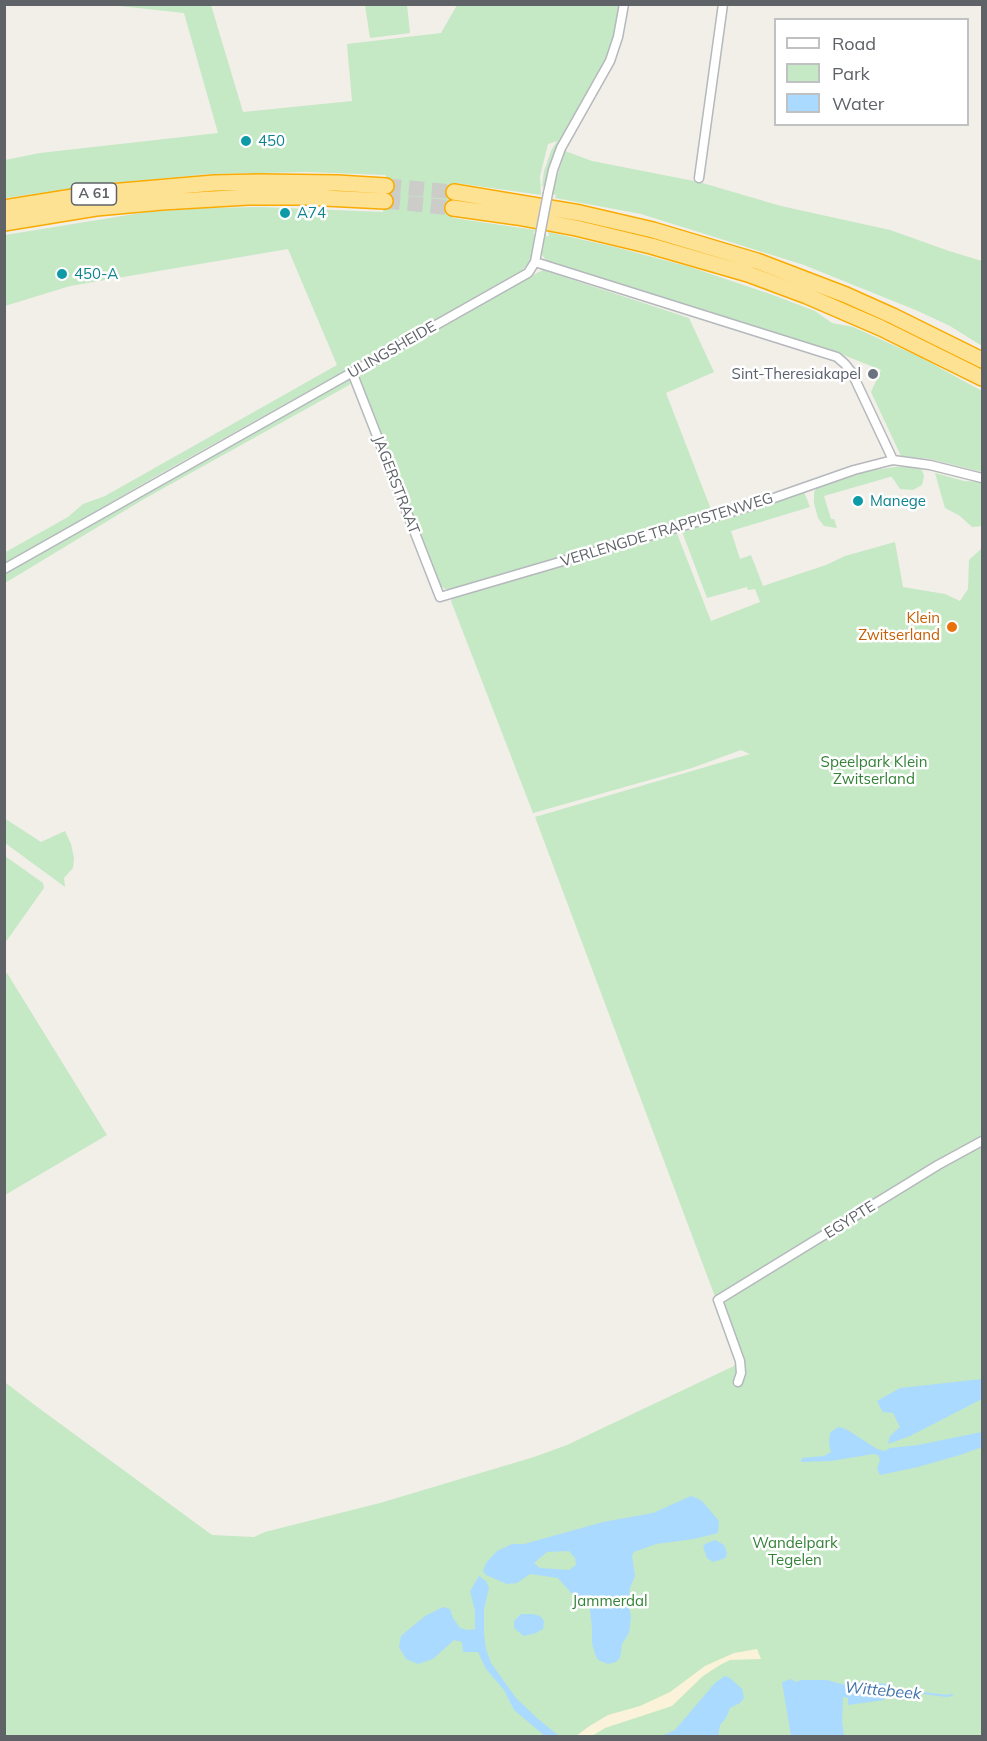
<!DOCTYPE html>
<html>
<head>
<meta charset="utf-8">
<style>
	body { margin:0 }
	#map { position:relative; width:987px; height:1741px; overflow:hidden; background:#f1efe8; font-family:Mulish,sans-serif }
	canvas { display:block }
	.frame { position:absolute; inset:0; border:6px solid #5f6368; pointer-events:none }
	.legend { position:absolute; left:774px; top:18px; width:195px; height:108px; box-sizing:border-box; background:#fff; border:2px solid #bfc1c3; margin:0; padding:8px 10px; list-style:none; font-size:18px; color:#5f6368 }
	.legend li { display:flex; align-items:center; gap:12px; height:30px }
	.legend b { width:30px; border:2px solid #bfc1c3 }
</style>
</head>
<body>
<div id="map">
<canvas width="987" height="1741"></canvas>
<div class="frame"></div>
<ul class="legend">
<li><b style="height:8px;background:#fff"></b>Road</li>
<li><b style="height:16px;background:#c5e8c5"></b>Park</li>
<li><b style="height:16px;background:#aadaff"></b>Water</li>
</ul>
</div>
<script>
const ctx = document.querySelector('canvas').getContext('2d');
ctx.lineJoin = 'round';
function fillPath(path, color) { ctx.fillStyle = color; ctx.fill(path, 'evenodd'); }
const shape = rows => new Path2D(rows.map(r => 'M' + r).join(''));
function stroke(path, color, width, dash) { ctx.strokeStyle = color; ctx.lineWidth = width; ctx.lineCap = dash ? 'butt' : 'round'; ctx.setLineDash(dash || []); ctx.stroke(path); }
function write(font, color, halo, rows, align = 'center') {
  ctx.font = font + ' Mulish,sans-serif'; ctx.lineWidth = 5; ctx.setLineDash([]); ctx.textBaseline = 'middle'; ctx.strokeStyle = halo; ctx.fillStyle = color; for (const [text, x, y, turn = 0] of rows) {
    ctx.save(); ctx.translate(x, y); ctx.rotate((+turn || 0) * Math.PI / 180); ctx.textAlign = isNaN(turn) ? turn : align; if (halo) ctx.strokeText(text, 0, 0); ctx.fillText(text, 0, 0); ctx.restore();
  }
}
fillPath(shape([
	[110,5,211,5,243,112,352,101,347,44,441,33,457,5,620,5,614,36,606,60,568,130,561,139,550,166,546,187,542,186,544,171,551,151,557,141,548,144,540,176,541,195,456,183,453,218,535,230,533,234,536,234,530,261,521,272,158,475,5,564,4,553,68,517,83,504,105,496,337,365,288,249,70,286,5,306,5,235,147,212,205,208,261,207,383,212,384,207,386,175,306,172,209,174,115,183,5,198,5,160,40,153,218,133,184,13],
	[365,5,407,5,410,33,370,38],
	[565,151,592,161,699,182,781,206,890,230,949,251,982,261,982,346,950,326,918,311,804,265,641,214,555,198,556,195,552,194],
	[548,232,615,247,690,267,773,295,815,311,832,323,853,327,920,357,982,391,982,472,930,459,901,456,871,392,881,370,836,352,547,262,541,253,545,236,549,236],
	[543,270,689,318,714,372,666,393,712,512,454,589,445,589,441,586,360,382,359,376,365,370,521,281],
	[349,379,351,384,144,499,5,583,5,571],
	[895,467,910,467,922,470,924,476,922,485,913,490,900,489,892,477,890,477,824,496,831,519,834,519,837,528,824,526,818,518,814,503,814,492,819,485,855,473],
	[935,473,964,481,982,482,982,526,972,527,960,516,945,508],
	[804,492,810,507,731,531,740,559,751,555,763,586,826,565,845,556,895,542,903,587,945,594,960,601,968,589,969,560,982,548,982,1736,5,1736,4,1384,6,1385,6,1383,36,1406,212,1535,254,1537,265,1532,380,1503,534,1457,567,1445,734,1366,738,1358,535,817,750,754,741,750,692,768,533,813,451,601,453,598,676,531,711,621,760,602,755,589,748,590,747,587,707,598,681,529],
	[4,818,41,842,65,831,71,844,74,858,73,868,64,878,65,887,5,843],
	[5,856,43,883,44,888,5,943],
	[7,973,107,1135,5,1195,4,976]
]), '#c5e8c5');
fillPath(shape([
	[757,1649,761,1659,730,1660,720,1665,703,1676,672,1706,605,1728,592,1736,576,1736,588,1727,608,1715,640,1706,670,1692,705,1666,734,1653]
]), '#fbf3d9');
fillPath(shape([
	[982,1379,982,1399,910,1436,888,1444,890,1436,900,1427,893,1413,883,1412,877,1401,900,1388],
	[838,1427,846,1429,877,1449,885,1451,890,1448,918,1445,982,1432,982,1447,963,1454,918,1467,880,1475,877,1469,880,1460,878,1455,873,1454,831,1461,801,1462,802,1458,824,1456,831,1452,829,1444,830,1433],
	[691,1496,701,1500,719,1521,718,1533,694,1539,656,1544,634,1552,632,1556,635,1576,630,1588,628,1602,631,1617,629,1633,622,1644,620,1658,616,1662,608,1664,598,1660,595,1654,592,1643,592,1628,589,1602,574,1596,558,1578,530,1574,517,1583,507,1584,486,1575,483,1571,486,1563,497,1551,512,1544,524,1544,603,1522,653,1513],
	[569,1551,575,1558,576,1565,569,1570,540,1568,534,1563,547,1552],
	[715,1540,724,1545,727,1553,726,1557,723,1559,713,1562,707,1558,703,1546,705,1544],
	[479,1576,486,1581,489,1588,484,1609,484,1633,486,1649,491,1663,516,1698,538,1719,559,1736,545,1736,514,1710,504,1690,486,1669,478,1652,463,1652,462,1642,454,1640,433,1659,418,1664,406,1659,399,1647,401,1636,425,1616,443,1607,450,1609,453,1618,460,1628,468,1630,475,1629,475,1611,470,1591],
	[521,1614,533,1614,540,1616,544,1621,543,1629,536,1633,524,1636,514,1628,514,1621],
	[725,1676,730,1678,742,1689,744,1698,740,1703,730,1708,726,1718,720,1725,718,1736,650,1736,664,1735,675,1730,715,1683],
	[791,1679,796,1682,801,1680,827,1680,845,1685,863,1681,886,1684,889,1691,884,1700,848,1705,848,1698,843,1697,842,1721,844,1736,791,1736,782,1682]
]), '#aadaff');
stroke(shape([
	[886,1691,899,1690,947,1696,952,1695]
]), '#aadaff', 2);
stroke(shape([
	[386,186,454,192],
	[385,201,453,208]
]), '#ccccc8', 15, [15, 8]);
const street = shape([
	[699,178,723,4],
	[548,193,553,170,561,148,610,61,618,37,624,4],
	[535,262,837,357,845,364,852,373,893,460],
	[352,372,440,597,751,506,854,470,893,460,930,465,982,478],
	[4,569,528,273,535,262,540,235],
	[738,1382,741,1373,740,1361,718,1300,938,1165,982,1141]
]);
const highway = shape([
	[454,192,580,213,653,230,757,261,846,295,893,316,982,360],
	[4,208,98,193,214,183,259,182,337,183,386,186],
	[453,208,517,217,576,228,651,246,748,274,807,296,881,328,982,378],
	[4,223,96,208,162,202,248,197,305,197,385,201]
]);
stroke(street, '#b5b8bc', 11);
stroke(highway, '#f9ab00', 18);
stroke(street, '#fff', 8);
stroke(highway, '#fde293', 15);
const streetBridge = shape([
	[540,235,548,193]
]);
stroke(streetBridge, '#b5b8bc', 11, []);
stroke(streetBridge, '#fff', 8);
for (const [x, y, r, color] of [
	[246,141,6,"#0f9aa8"],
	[285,213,6,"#0f9aa8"],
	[62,274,6,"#0f9aa8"],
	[873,374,6,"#6b7280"],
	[858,501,6,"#0f9aa8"],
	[952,627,6,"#e8710a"]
]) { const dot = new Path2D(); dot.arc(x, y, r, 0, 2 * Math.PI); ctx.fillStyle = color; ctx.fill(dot); stroke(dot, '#fff', 2); }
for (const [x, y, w] of [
	[94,194,45]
]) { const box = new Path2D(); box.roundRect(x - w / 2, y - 11, w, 22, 4.5); ctx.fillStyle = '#fff'; ctx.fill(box); stroke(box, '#5f6368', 1.5); }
write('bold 14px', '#5f6368', null, [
	["A 61",94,194]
]);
write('15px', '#0d838f', '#fff', [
	["450",258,141],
	["A74",297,213],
	["450-A",74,274],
	["Manege",870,501]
], 'left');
write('15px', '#5f6368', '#fff', [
	["ULINGSHEIDE",392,350,-30],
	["JAGERSTRAAT",396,485,69],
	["VERLENGDE TRAPPISTENWEG",667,530,-17],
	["EGYPTE",850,1220,-32]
]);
write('15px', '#5b616d', '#fff', [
	["Sint-Theresiakapel",861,374]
], 'right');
write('15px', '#c56008', '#fff', [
	["Klein",940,618],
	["Zwitserland",940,635]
], 'right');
write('15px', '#348238', '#fff', [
	["Speelpark Klein",874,762],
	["Zwitserland",874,779],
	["Wandelpark",795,1543],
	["Tegelen",795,1560],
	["Jammerdal",610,1601]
]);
write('italic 16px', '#4174aa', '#fff', [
	["Wittebeek",883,1691,5]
]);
</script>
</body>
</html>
